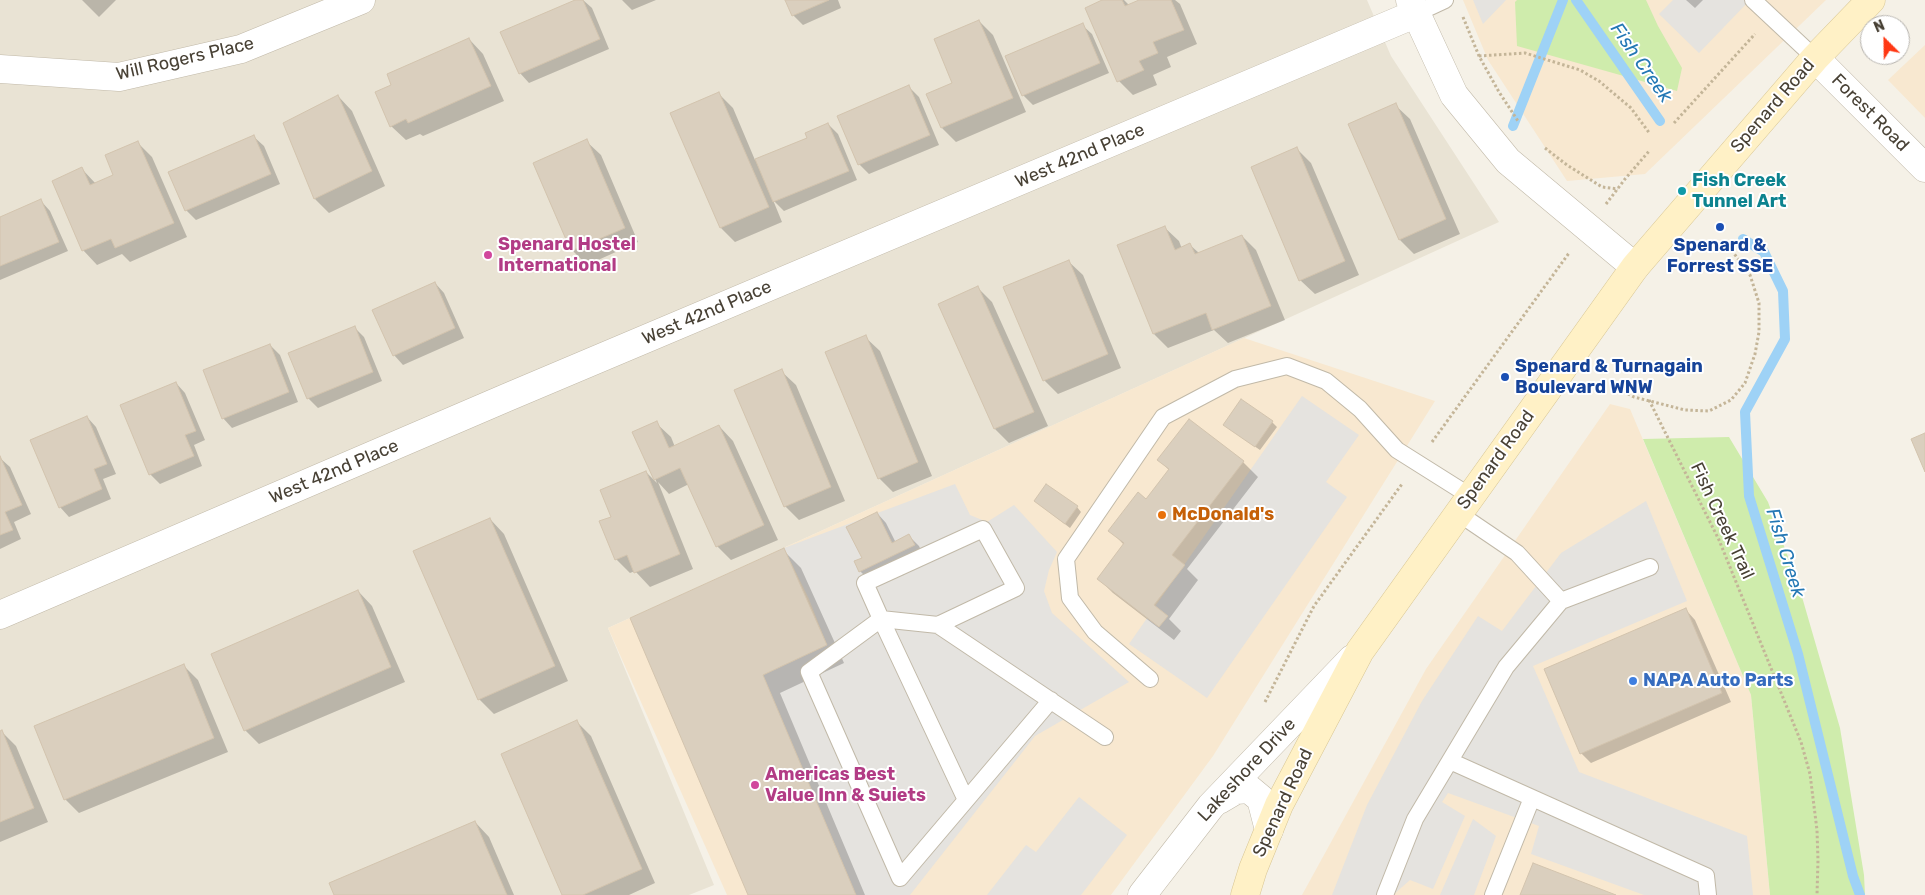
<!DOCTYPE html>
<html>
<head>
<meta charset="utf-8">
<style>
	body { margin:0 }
	#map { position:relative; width:1925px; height:895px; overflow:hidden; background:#f5f1e7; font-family:Rubik,sans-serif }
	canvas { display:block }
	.north { position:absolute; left:1860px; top:15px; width:50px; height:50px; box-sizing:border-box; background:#fff; border:1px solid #b6b3ae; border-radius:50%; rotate:337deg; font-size:14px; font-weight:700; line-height:20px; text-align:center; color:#484135 }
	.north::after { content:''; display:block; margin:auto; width:18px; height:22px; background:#ff3813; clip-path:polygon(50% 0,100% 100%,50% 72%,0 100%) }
</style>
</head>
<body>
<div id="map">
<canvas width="1925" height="895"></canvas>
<div class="north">N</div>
</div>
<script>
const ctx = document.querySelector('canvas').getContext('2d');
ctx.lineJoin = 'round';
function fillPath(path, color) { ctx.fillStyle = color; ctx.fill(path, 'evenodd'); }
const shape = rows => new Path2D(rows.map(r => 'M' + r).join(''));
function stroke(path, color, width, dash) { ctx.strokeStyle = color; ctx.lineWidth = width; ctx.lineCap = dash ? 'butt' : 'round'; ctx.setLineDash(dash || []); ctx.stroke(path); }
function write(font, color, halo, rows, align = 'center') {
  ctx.font = font + ' Rubik,sans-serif'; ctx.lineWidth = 4; ctx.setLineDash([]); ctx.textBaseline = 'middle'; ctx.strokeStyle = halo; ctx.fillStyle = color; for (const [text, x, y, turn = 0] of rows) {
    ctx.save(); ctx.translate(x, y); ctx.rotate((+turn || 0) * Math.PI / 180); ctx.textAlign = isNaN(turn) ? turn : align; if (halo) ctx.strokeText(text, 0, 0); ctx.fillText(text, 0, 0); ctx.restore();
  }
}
fillPath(shape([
	[0,0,1367,0,1391,56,1499,222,608,628,714,885,689,895,0,895]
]), '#e9e3d4');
fillPath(shape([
	[1463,0,1826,0,1645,174,1567,181,1488,60],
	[1925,45,1925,118,1888,80],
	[1244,338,1435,401,1213,756,1111,895,727,895,608,628],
	[1610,404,1630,409,1751,695,1770,895,1302,895,1426,669]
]), '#f8e8d0');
fillPath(shape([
	[1517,0,1646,0,1658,26,1682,68,1677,91,1517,46,1515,2],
	[1729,437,1768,502,1800,590,1840,728,1864,875,1865,895,1770,895,1751,695,1643,439]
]), '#cfecac');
fillPath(shape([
	[1473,0,1506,0,1483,24],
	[1673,0,1750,0,1699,53,1659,14],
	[1302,396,1359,435,1326,482,1347,497,1207,698,1129,644],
	[955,484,970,515,987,522,1014,505,1057,552,1049,570,1044,591,1052,613,1129,682,1035,736,910,895,856,895,763,675,827,645,809,599,784,548],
	[1646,501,1687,601,1533,666,1579,772,1747,836,1753,895,1644,895,1531,854,1539,826,1448,793,1442,802,1465,816,1433,889,1410,880,1393,895,1332,895,1367,805,1422,701,1478,616,1502,631,1561,553],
	[1079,797,1127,835,1081,895,987,895,1026,845,1036,852],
	[1473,819,1496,836,1474,895,1440,895]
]), '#e5e3df');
fillPath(shape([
	[82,0,116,0,99,17],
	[579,0,583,0,592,8,609,49,529,83,520,73],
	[622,0,656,0,632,10],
	[786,0,838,0,841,8,803,25,793,15],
	[1106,0,1124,0,1130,6,1143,0,1175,0,1180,4,1197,44,1167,57,1171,67,1153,75,1157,85,1133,95,1119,81],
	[1686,0,1703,0,1695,8],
	[979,21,993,35,1026,112,956,142,942,128,928,94,954,83],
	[1082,25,1092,34,1109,73,1033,105,1023,95],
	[469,39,483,54,504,101,423,136,420,134,406,140,391,126,393,86],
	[909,87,919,97,939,145,869,174,859,164,839,116],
	[718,93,733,108,755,160,808,138,828,124,838,134,857,180,784,211,773,200,782,222,735,242,721,228],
	[338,96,352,111,385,186,329,213,315,199,285,123],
	[1395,105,1410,119,1460,234,1414,254,1400,240],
	[254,137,264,146,280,184,196,220,186,210],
	[586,141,601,155,638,242,587,265,572,250],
	[138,143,152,157,187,237,130,262,122,254,97,265,83,250,82,169,96,184,115,175],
	[1297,149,1311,163,1359,275,1315,294,1300,280],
	[41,201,50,211,68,251,0,280,0,218],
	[1164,227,1179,241,1182,249,1190,245,1199,253,1242,236,1256,250,1285,320,1228,343,1214,330,1168,348,1154,334,1118,246],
	[1068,261,1083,275,1121,368,1058,394,1044,380],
	[435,283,444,293,464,338,403,365,394,355],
	[978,288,992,302,1048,426,1009,443,995,429,940,304],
	[354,327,364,337,382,381,318,408,308,398],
	[865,337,880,351,932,476,893,492,879,478],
	[270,345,280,355,298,402,232,428,223,418],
	[781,371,796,385,845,501,799,520,785,506],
	[176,383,185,393,205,440,194,445,202,466,160,484,150,474],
	[87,417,96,427,116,474,103,479,111,499,69,517,60,507],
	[1189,421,1243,462,1258,477,1187,569,1198,580,1169,619,1181,631,1174,640,1113,593,1098,578,1124,545,1110,530,1147,500,1170,471,1159,460],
	[1272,422,1277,427,1260,450,1229,429],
	[656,423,671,437,675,447,719,426,733,441,778,540,731,560,717,546,689,484,669,494,658,482,693,569,650,587,635,571,630,573,616,559,613,518,646,472,657,483,634,433],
	[0,458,10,467,31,514,14,522,21,539,0,549],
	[1035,501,1077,507,1081,512,1070,528],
	[877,513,886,523,896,543,909,536,919,546,923,555,870,581,860,571],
	[490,519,504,534,568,681,494,714,479,699],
	[783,550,801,568,844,663,780,693,865,895,749,895,632,619],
	[358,591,372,606,405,682,259,744,245,730],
	[1686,610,1695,620,1731,702,1591,763,1581,753],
	[184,666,198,680,228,752,79,813,65,799],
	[577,722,591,736,655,883,629,895,564,895],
	[2,732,16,746,48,822,0,842,0,733],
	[475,822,489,837,514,895,335,895]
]), '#0003');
stroke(shape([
	[1576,0,1660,121],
	[1513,126,1563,0],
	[1743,239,1764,252,1783,291,1785,339,1745,412,1749,496,1798,654,1853,876,1860,895]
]), '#9ed2f6', 10);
const building = shape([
	[575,0,583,0,600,39,519,74,500,32,575,0],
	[785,0,829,0,792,16,785,0],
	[1102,0,1122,0,1125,6,1139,0,1171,0,1184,30,1153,42,1158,53,1139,61,1144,70,1117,82,1085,8,1102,0],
	[979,20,1013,98,941,128,926,94,952,83,934,39,979,20],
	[1083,23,1100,63,1022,96,1005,56,1083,23],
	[469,38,491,86,408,123,406,119,390,127,375,92,391,85,387,74,469,38],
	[909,85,930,135,858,165,837,116,909,85],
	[719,92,769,207,720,228,670,113,719,92],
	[338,95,372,171,314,199,283,123,338,95],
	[1396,103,1446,219,1399,240,1348,124,1396,103],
	[828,123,849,171,773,202,755,159,807,138,805,133,828,123],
	[254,135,271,174,185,211,168,172,254,135],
	[587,139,625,228,571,251,533,163,587,139],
	[138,141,174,223,115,248,111,239,82,251,52,181,82,167,90,185,113,175,105,155,138,141],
	[1297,147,1345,261,1299,281,1251,167,1297,147],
	[41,199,59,242,0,266,0,217,41,199],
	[1165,226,1175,250,1190,243,1195,254,1242,235,1271,306,1212,330,1206,313,1153,334,1117,245,1165,226],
	[1069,260,1108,354,1043,381,1003,287,1069,260],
	[435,282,455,328,393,356,372,310,435,282],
	[978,286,1034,412,994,429,938,304,978,286],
	[355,326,373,372,307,399,288,353,355,326],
	[866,335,918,462,878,479,825,352,866,335],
	[270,344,289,392,222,419,203,370,270,344],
	[782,369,831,487,784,507,734,390,782,369],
	[176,382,196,431,185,435,194,456,149,475,120,405,176,382],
	[1241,399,1273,421,1255,447,1223,425,1241,399],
	[87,416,107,464,94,469,102,489,59,508,30,440,87,416],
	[1189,419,1244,461,1172,555,1185,565,1154,605,1168,616,1159,627,1097,579,1124,543,1108,531,1138,492,1146,499,1169,469,1157,460,1189,419],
	[657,421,669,448,719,425,764,525,716,547,680,468,654,480,632,432,657,421],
	[1925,433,1925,472,1911,439,1925,433],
	[0,456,22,505,5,512,13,530,0,535,0,456],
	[646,471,680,554,634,573,627,555,615,560,599,521,611,517,600,490,646,471],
	[1046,484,1078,506,1065,524,1034,501,1046,484],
	[877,512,892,543,909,534,915,545,859,572,854,561,862,558,846,527,877,512],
	[490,518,555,666,478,700,413,551,490,518],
	[784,548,827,645,763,675,856,895,748,895,630,618,784,548],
	[358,590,391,667,244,731,211,654,358,590],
	[1686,608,1722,693,1580,754,1544,669,1686,608],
	[184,664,214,738,64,800,34,726,184,664],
	[577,720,642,869,583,895,562,895,501,754,577,720],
	[2,730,34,808,0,822,0,731,2,730],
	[475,821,507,895,334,895,329,883,475,821],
	[1533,863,1616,895,1520,895,1533,863]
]);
fillPath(building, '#dacfbe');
stroke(building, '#d3c4ae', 1);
const lane = shape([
	[1753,0,1815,58],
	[1415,14,1445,0],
	[1458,513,1517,553,1561,601,1650,567],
	[881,619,938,625,1105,737],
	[881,619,966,800],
	[938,625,1016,588,983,529,865,583,881,619,809,672,900,878,1051,700],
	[1150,679,1095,632,1070,598,1066,559,1163,417,1235,379,1287,366,1326,381,1360,409,1397,450,1470,496],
	[1450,761,1706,876,1708,895],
	[1385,895,1415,819,1506,667,1561,601],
	[1493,895,1532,798]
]);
const street = shape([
	[1410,0,1454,95,1508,161,1635,267],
	[1815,58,1925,168],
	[0,69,119,77,241,49,361,0],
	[0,615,508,397,1415,14],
	[1219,800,1236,790,1249,789,1261,799,1269,830],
	[1142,895,1211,806,1352,659]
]);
const secondary = shape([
	[1245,895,1253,869,1279,805,1360,651,1635,267,1815,58,1871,0]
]);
stroke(lane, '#c1b9a8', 18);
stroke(street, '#c1b9a8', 29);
stroke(secondary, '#d8c693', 29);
stroke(shape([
	[1463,17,1479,56,1499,92,1518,121],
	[1479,56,1525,53,1580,70,1599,81,1631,108,1650,134],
	[1674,123,1755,34],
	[1545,148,1567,165,1602,187,1618,189],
	[1606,204,1625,179,1650,150],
	[1619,389,1634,397,1685,410,1709,411,1731,400,1745,383,1755,354,1759,332,1759,303,1750,275,1733,252],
	[1649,400,1719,540,1801,742,1810,774,1817,830,1818,860,1817,895],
	[1432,442,1569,253],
	[1265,702,1314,606,1402,484]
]), '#c4b598', 3, [2.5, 2.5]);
stroke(lane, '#fff', 16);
stroke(street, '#fff', 28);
stroke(secondary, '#fff1c6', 28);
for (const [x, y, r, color] of [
	[1682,191,5,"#0f9aa8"],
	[1720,227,5,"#1a4fb4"],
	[488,255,5,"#d1479c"],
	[1505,377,5,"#1a4fb4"],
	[1162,515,5,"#e8710a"],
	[1633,681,5,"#3f7fe0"],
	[755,785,5,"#d1479c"]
]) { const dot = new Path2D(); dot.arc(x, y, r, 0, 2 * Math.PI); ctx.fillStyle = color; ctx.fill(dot); stroke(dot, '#fff', 2); }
write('18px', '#484135', '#fff', [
	["Will Rogers Place",185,59,-13],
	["Spenard Road",1773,106,-49],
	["Forest Road",1870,113,45],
	["West 42nd Place",1080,156,-23],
	["West 42nd Place",707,313,-23],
	["Spenard Road",1496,460,-54],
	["West 42nd Place",334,472,-23],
	["Fish Creek Trail",1722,521,65],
	["Lakeshore Drive",1247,770,-47],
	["Spenard Road",1283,803,-65]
]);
write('bold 18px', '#0d838f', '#fff', [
	["Fish Creek",1692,181],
	["Tunnel Art",1692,202]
], 'left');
write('bold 18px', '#b23c85', '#fff', [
	["Spenard Hostel",498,245],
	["International",498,266],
	["Americas Best",765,775],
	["Value Inn & Suiets",765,796]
], 'left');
write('bold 18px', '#164399', '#fff', [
	["Spenard &",1720,246],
	["Forrest SSE",1720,267],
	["Spenard & Turnagain",1515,367,"left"],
	["Boulevard WNW",1515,388,"left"]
]);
write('bold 18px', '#c56008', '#fff', [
	["McDonald's",1172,515]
], 'left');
write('bold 18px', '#366cbe', '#fff', [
	["NAPA Auto Parts",1643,681]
], 'left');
write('italic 19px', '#2478b5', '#fff', [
	["Fish Creek",1641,63,55],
	["Fish Creek",1785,553,73]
]);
</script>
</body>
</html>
